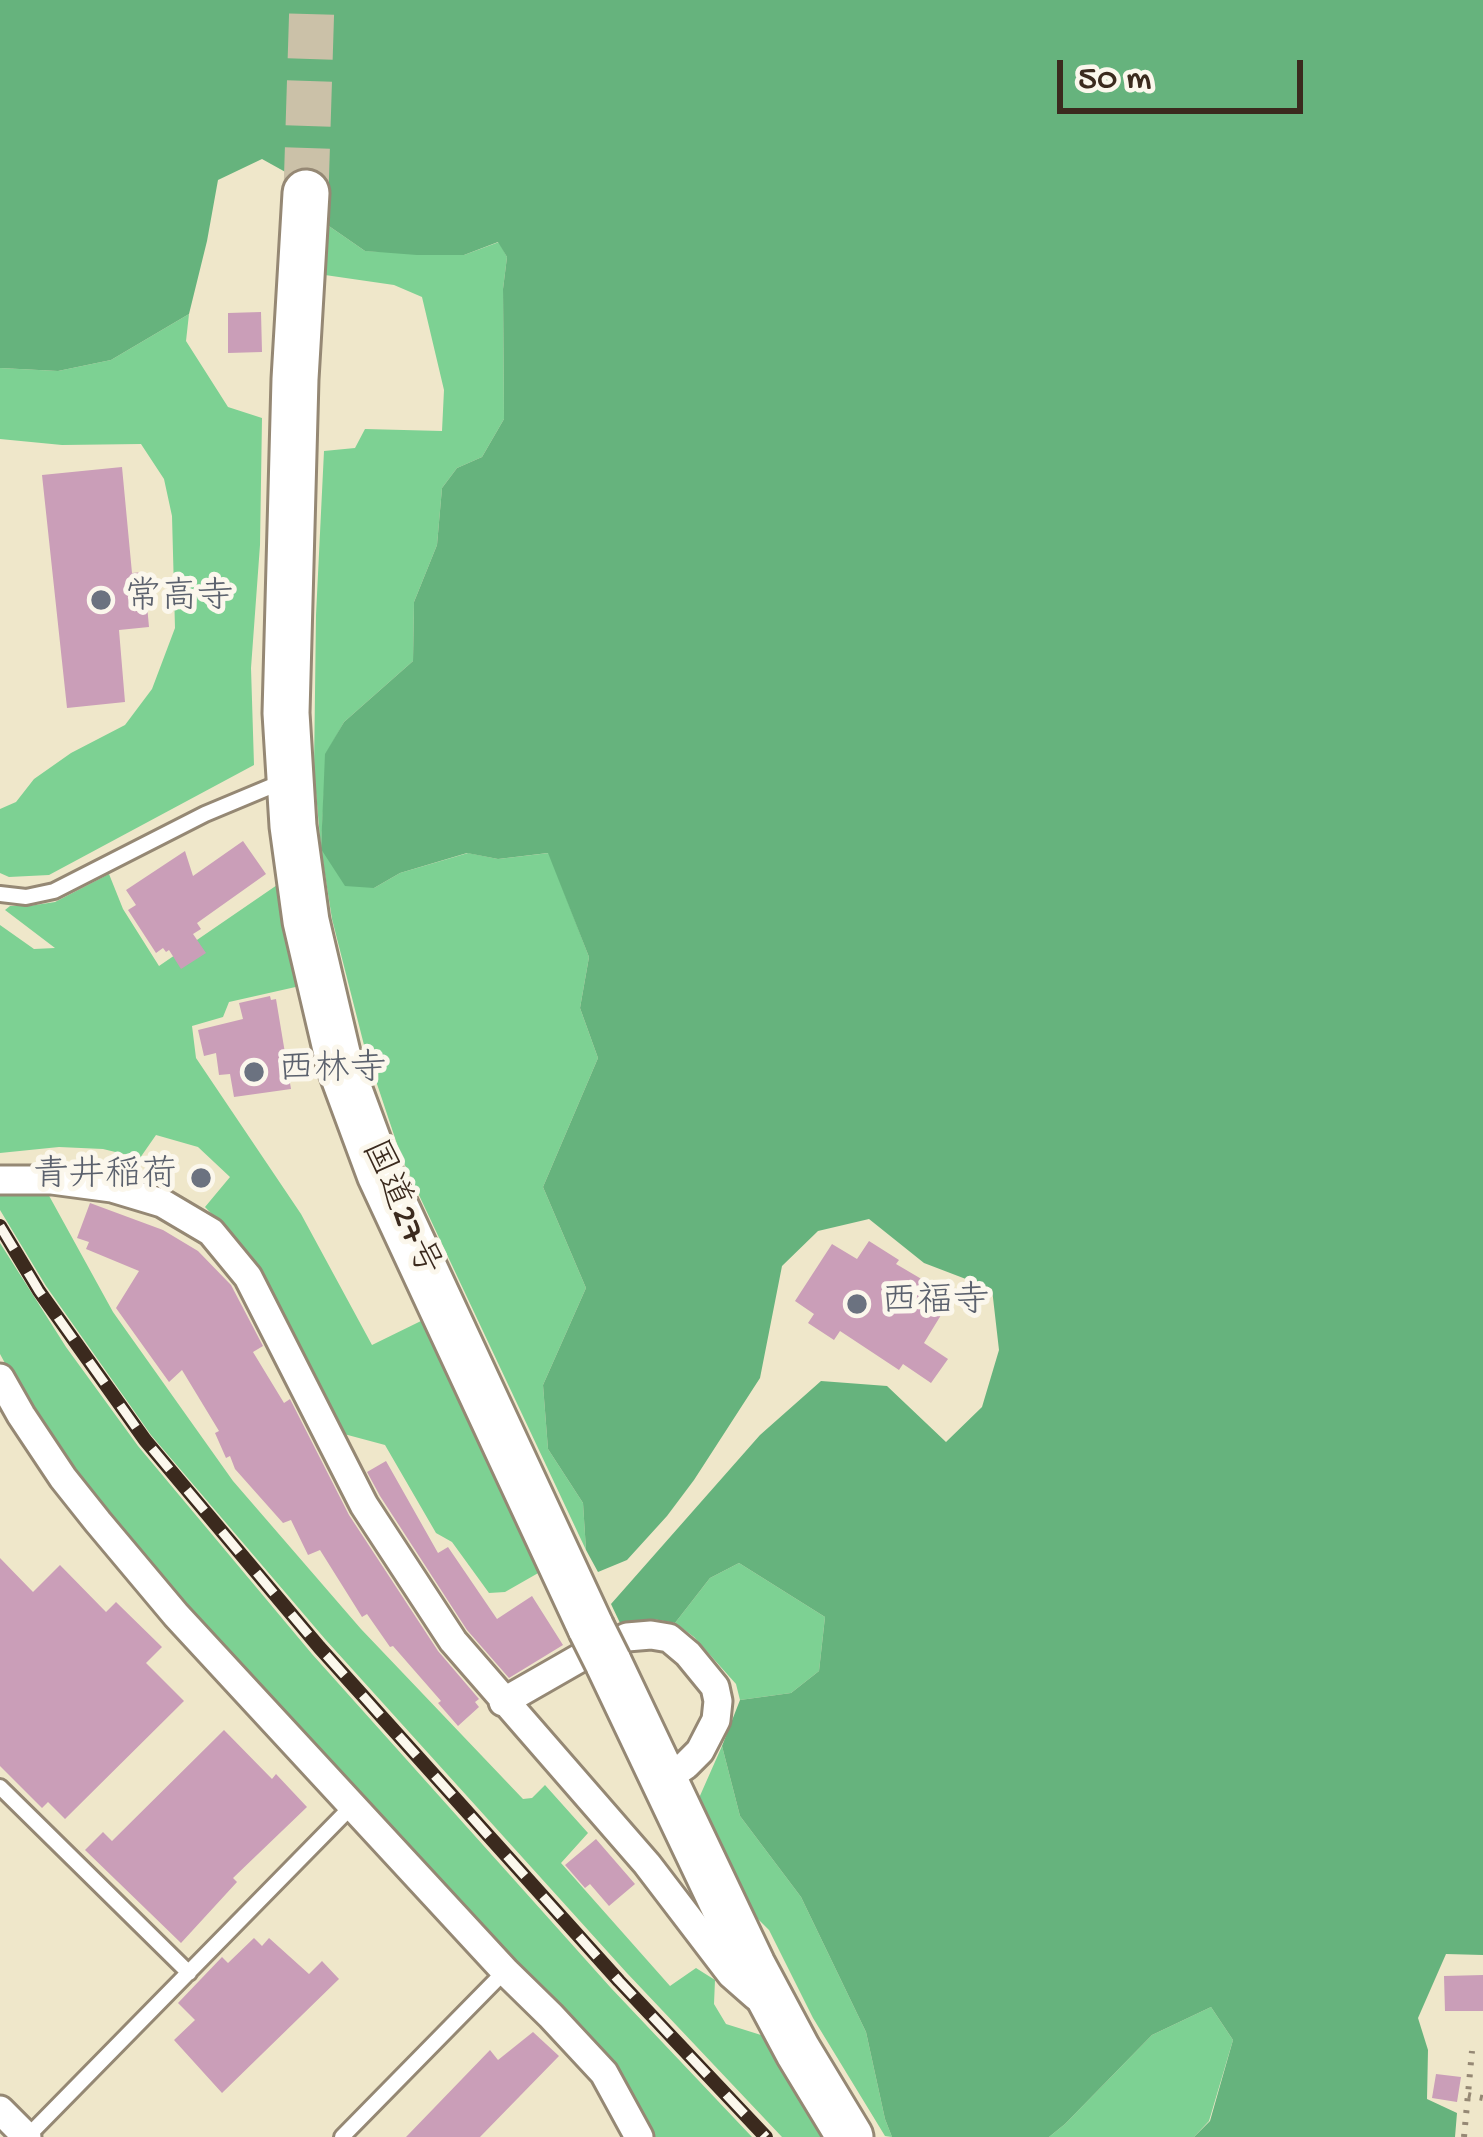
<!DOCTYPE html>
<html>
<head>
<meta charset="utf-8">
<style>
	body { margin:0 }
	#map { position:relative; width:1483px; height:2137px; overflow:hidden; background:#efe7ca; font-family:"Gochi Hand",sans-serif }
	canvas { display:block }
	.scale { position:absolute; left:1057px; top:60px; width:246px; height:54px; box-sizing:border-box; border:6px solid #3b2a1e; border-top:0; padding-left:15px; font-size:36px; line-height:42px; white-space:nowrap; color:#3b2a1e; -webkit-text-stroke:9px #fbf7ec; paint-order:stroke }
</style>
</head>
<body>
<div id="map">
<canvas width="1483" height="2137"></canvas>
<div class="scale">50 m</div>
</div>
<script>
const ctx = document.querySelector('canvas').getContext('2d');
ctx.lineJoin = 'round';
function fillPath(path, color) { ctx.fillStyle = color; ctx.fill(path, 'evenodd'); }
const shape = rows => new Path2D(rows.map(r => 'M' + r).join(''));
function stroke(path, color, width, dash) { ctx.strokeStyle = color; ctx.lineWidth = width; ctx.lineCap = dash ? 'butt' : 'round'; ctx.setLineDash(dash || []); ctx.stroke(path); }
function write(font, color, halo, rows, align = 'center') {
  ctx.font = font + ' "Gochi Hand","Klee One",sans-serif'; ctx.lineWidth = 10; ctx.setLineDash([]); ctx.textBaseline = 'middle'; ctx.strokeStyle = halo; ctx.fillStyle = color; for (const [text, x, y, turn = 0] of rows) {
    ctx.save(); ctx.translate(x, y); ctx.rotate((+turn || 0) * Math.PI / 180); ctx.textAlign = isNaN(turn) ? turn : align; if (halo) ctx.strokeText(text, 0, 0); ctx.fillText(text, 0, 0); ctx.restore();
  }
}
fillPath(shape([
	[326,224,365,251,464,255,499,242,507,257,503,289,504,419,482,457,457,468,442,488,437,545,414,602,413,661,344,722,326,754,321,849,374,888,400,873,468,853,498,859,549,853,589,957,580,1008,598,1058,543,1187,586,1288,543,1385,548,1449,583,1503,586,1550,402,1159,364,1045,332,919,321,849,314,770,316,615,324,451,355,448,365,429,442,431,444,390,422,297,394,285,325,275],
	[189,314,186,341,228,407,262,418,260,545,251,668,254,765,49,875,9,877,0,873,0,809,16,802,34,779,71,753,125,725,152,689,175,628,172,516,164,479,141,444,62,445,0,439,0,368,58,371,111,360],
	[109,874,123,909,159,966,280,883,300,986,229,1002,223,1017,192,1026,196,1058,301,1214,372,1345,423,1320,540,1572,505,1592,489,1593,452,1542,436,1533,385,1445,344,1434,251,1255,205,1207,230,1177,198,1147,156,1135,140,1158,103,1149,59,1147,0,1153,0,925,34,949,55,948,5,910,10,906,29,906,55,902],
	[47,1192,113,1312,233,1481,361,1629,523,1799,532,1798,545,1785,588,1833,561,1863,670,1986,696,1968,715,1980,714,2004,726,2024,761,2035,773,2046,828,2137,782,2137,626,1972,325,1639,151,1435,46,1286,0,1210,0,1193],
	[0,1243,66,1347,138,1446,312,1654,611,1988,752,2137,653,2137,615,2069,185,1608,105,1515,31,1411,0,1354],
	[739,1563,825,1617,819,1671,791,1693,740,1700,736,1684,694,1637,675,1623,710,1578],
	[722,1746,740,1816,801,1897,866,2032,885,2119,892,2137,885,2136,813,2018,769,1930,755,1916,699,1798],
	[1211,2007,1233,2040,1209,2121,1194,2137,1049,2137,1065,2124,1152,2035]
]), '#7dd193');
fillPath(shape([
	[0,0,1483,0,1483,1955,1446,1954,1418,2018,1428,2050,1427,2099,1457,2113,1455,2137,1194,2137,1210,2121,1233,2040,1211,2007,1152,2035,1065,2124,1049,2137,892,2137,885,2119,866,2032,801,1897,740,1816,722,1746,740,1700,791,1693,819,1671,825,1617,739,1563,710,1578,675,1623,653,1619,620,1623,611,1604,760,1435,821,1381,887,1386,946,1442,982,1407,999,1350,992,1289,924,1263,869,1219,818,1231,782,1266,760,1378,694,1480,667,1516,627,1560,598,1572,586,1550,583,1503,548,1449,543,1385,586,1288,543,1187,598,1058,580,1008,589,957,548,853,498,859,467,853,400,873,374,888,345,886,321,849,325,754,344,722,413,661,414,602,437,545,442,488,457,468,482,457,504,419,503,289,507,257,498,242,464,255,417,255,365,251,326,224,325,194,262,159,218,180,207,241,189,314,111,360,58,371,0,368]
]), '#66b37d');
fillPath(shape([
	[261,312,262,352,228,353,228,313],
	[122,467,132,573,144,572,149,627,119,630,125,702,67,708,42,475],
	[243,841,266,874,197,923,201,929,193,934,206,953,181,969,169,950,166,952,163,948,156,953,128,910,136,905,126,890,185,851,193,876],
	[270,996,271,1000,276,999,291,1089,234,1097,230,1074,219,1075,216,1053,204,1056,198,1030,243,1019,239,1003],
	[90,1203,163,1230,198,1251,231,1285,263,1346,253,1352,284,1403,290,1399,349,1515,438,1651,479,1699,475,1702,479,1707,458,1726,438,1703,441,1701,393,1646,390,1647,367,1614,362,1617,320,1550,308,1555,291,1520,283,1523,235,1469,230,1456,226,1458,215,1433,219,1431,182,1370,169,1382,116,1308,139,1271,86,1249,89,1242,77,1238],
	[869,1241,899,1260,896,1264,952,1297,924,1343,948,1359,931,1383,903,1364,899,1370,840,1331,834,1340,808,1323,814,1314,795,1301,832,1244,857,1259],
	[386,1461,438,1553,448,1547,497,1619,532,1596,563,1645,509,1678,467,1630,380,1496,367,1472],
	[0,1558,33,1592,60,1565,106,1612,116,1602,162,1647,146,1663,184,1701,65,1819,48,1802,42,1808,0,1766],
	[224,1730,272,1779,276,1774,307,1807,233,1878,237,1882,181,1943,85,1850,103,1832,112,1841],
	[596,1839,635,1884,609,1906,590,1884,585,1888,565,1865],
	[254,1938,262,1946,269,1938,309,1974,322,1961,339,1979,222,2093,174,2040,195,2020,178,2003,222,1957,228,1963],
	[1483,1975,1483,2011,1445,2011,1444,1976],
	[533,2032,559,2056,480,2137,406,2137,490,2050,498,2060],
	[1436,2074,1461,2077,1457,2102,1432,2098]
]), '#ca9eb8');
stroke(shape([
	[306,193,312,0]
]), '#cbc1a8', 45, [45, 22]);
const service = shape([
	[0,894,26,897,54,891,205,814,284,781],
	[0,1787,189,1973],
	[27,2137,352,1806],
	[342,2137,505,1971]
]);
const minor = shape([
	[0,1180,52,1180,112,1188,162,1203,211,1232,248,1277,364,1505,453,1641,647,1864,731,1974,756,1996],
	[0,1378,21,1415,63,1478,98,1522,176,1615,505,1971,551,2016,604,2073,639,2137],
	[503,1702,578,1659,627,1637,651,1635,669,1638,688,1654,715,1687,718,1701,716,1720,700,1751,686,1765,664,1780],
	[0,2110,27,2137]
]);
const trunk = shape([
	[306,193,295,379,286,713,293,826,306,921,340,1066,380,1174,591,1628],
	[608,1662,752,1965,798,2051,850,2137]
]);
stroke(service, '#958874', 20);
stroke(minor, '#958874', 33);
stroke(trunk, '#958874', 51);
stroke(shape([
	[1468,2095,1483,2098],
	[1464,2137,1472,2051]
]), '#958874', 6, [3, 9]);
stroke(service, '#fff', 14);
stroke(minor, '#fff', 27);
stroke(trunk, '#fff', 45);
const rail = shape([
	[0,1226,39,1291,145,1440,319,1647,619,1981,766,2137]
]);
stroke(rail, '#3b2a1e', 14);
stroke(rail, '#fbf7ec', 9, [27]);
const trunkBridge = shape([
	[591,1628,608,1662]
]);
stroke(trunkBridge, '#958874', 51, []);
stroke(trunkBridge, '#fff', 45);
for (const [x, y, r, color] of [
	[101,600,12,"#6b7280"],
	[254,1072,12,"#6b7280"],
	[201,1178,12,"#6b7280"],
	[857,1304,12,"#6b7280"]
]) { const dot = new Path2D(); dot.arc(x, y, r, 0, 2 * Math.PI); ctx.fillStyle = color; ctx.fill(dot); stroke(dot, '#fbf7ec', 4.5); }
write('36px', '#5b616d', '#fbf7ec', [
	["常高寺",125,600],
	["西林寺",278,1072],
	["青井稲荷",177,1178,"right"],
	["西福寺",881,1304]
], 'left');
write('36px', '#3b2a1e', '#fbf7ec', [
	["国道27号",398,1209,66]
]);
</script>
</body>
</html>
